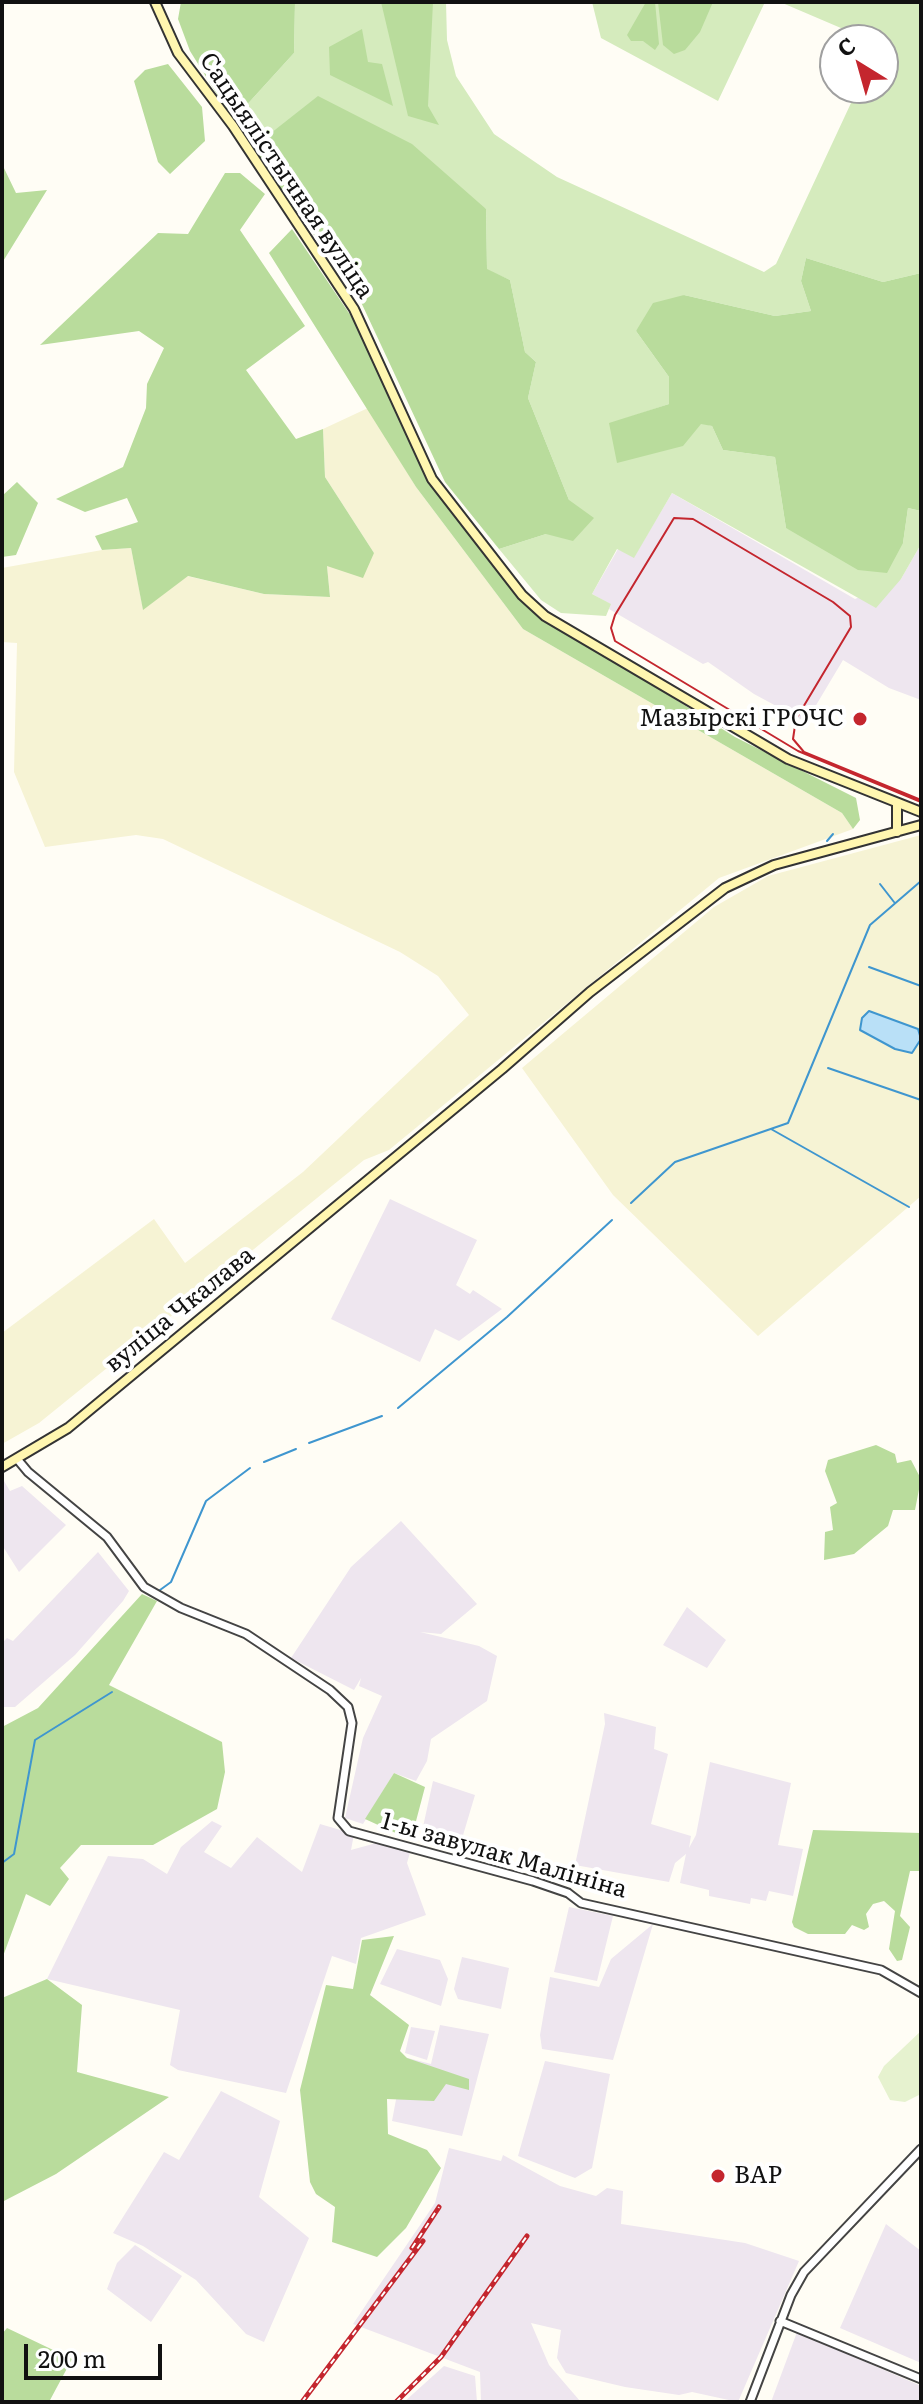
<!DOCTYPE html>
<html>
<head>
<meta charset="utf-8">
<style>
	body { margin:0 }
	#map { position:relative; width:923px; height:2404px; overflow:hidden; background:#fffdf5; font-family:Literata,serif }
	canvas { display:block }
	.frame { position:absolute; inset:0; border:4px solid #111; pointer-events:none }
	.north { position:absolute; left:819px; top:24px; width:80px; height:80px; box-sizing:border-box; background:#fff; border:2px solid #a0a0a0; border-radius:50%; rotate:323deg; font-size:22px; font-weight:700; line-height:32px; text-align:center; color:#111 }
	.north::after { content:''; display:block; margin:auto; width:28px; height:36px; background:#c4262e; clip-path:polygon(50% 0,100% 100%,50% 72%,0 100%) }
	.scale { position:absolute; left:24px; top:2344px; width:138px; height:36px; box-sizing:border-box; border:4px solid #111; border-top:0; padding-left:10px; font-size:24px; line-height:28px; white-space:nowrap; color:#111; -webkit-text-stroke:6px #fff; paint-order:stroke }
</style>
</head>
<body>
<div id="map">
<canvas width="923" height="2404"></canvas>
<div class="frame"></div>
<div class="north">С</div>
<div class="scale">200 m</div>
</div>
<script>
const ctx = document.querySelector('canvas').getContext('2d');
ctx.lineJoin = 'round';
function fillPath(path, color) { ctx.fillStyle = color; ctx.fill(path, 'evenodd'); }
const shape = rows => new Path2D(rows.map(r => 'M' + r).join(''));
function stroke(path, color, width, dash) { ctx.strokeStyle = color; ctx.lineWidth = width; ctx.lineCap = dash ? 'butt' : 'round'; ctx.setLineDash(dash || []); ctx.stroke(path); }
function write(font, color, halo, rows, align = 'center') {
  ctx.font = font + ' Literata,serif'; ctx.lineWidth = 8; ctx.setLineDash([]); ctx.textBaseline = 'middle'; ctx.strokeStyle = halo; ctx.fillStyle = color; for (const [text, x, y, turn = 0] of rows) {
    ctx.save(); ctx.translate(x, y); ctx.rotate((+turn || 0) * Math.PI / 180); ctx.textAlign = isNaN(turn) ? turn : align; if (halo) ctx.strokeText(text, 0, 0); ctx.fillText(text, 0, 0); ctx.restore();
  }
}
fillPath(shape([
	[672,493,855,599,901,579,921,544,921,700,889,688,843,660,806,722,754,694,708,662,703,664,609,609,610,604,592,594,618,549,634,557],
	[390,1199,477,1240,456,1285,470,1294,473,1290,502,1309,459,1341,435,1329,420,1362,331,1319],
	[4,1481,10,1491,22,1486,66,1525,19,1572,2,1545],
	[401,1521,477,1604,441,1634,420,1632,479,1646,497,1656,487,1701,431,1739,427,1761,416,1781,394,1773,363,1824,345,1818,363,1738,382,1696,359,1686,361,1678,354,1690,291,1658,351,1567],
	[98,1552,129,1591,123,1601,75,1655,15,1707,2,1707,2,1643,7,1638,13,1641],
	[687,1607,726,1640,707,1668,663,1645],
	[604,1713,656,1727,654,1749,668,1754,651,1824,691,1836,689,1848,696,1835,710,1762,791,1783,778,1845,803,1849,793,1896,769,1891,766,1901,751,1898,750,1904,709,1896,709,1890,680,1883,686,1854,675,1863,669,1882,575,1865,605,1724],
	[433,1781,475,1795,458,1852,423,1843,421,1836],
	[212,1821,222,1826,204,1852,231,1868,257,1837,302,1872,320,1824,354,1834,351,1850,380,1842,411,1849,407,1863,426,1915,361,1938,356,1964,332,1956,286,2093,178,2070,170,2065,180,2010,47,1979,108,1856,143,1859,167,1874,181,1847],
	[569,1907,613,1916,597,1981,554,1972],
	[653,1924,613,2060,542,2049,540,2035,550,1977,599,1987,611,1959],
	[397,1949,440,1960,448,1979,441,2006,380,1984],
	[462,1957,509,1968,501,2009,458,1999,454,1989],
	[440,2025,489,2034,462,2136,392,2121,404,2057,431,2064],
	[411,2027,435,2031,427,2060,405,2053],
	[545,2061,610,2074,592,2168,575,2178,518,2156],
	[221,2091,280,2121,259,2197,309,2238,264,2342,246,2334,196,2280,143,2246,113,2233,164,2152,179,2160],
	[449,2148,501,2161,503,2155,560,2186,596,2196,607,2188,623,2191,621,2224,745,2243,799,2261,738,2402,692,2392,679,2395,625,2387,566,2373,557,2358,561,2330,531,2323,549,2365,580,2401,481,2402,480,2372,353,2324,435,2203],
	[886,2224,921,2251,921,2363,840,2328],
	[135,2245,182,2276,151,2322,107,2289,117,2263],
	[797,2332,921,2386,921,2402,771,2402],
	[444,2366,475,2376,477,2402,404,2402]
]), '#eee6ef');
fillPath(shape([
	[368,408,416,487,523,629,842,813,853,829,719,878,389,1150,364,1160,39,1423,2,1444,2,1333,154,1219,185,1263,303,1172,469,1015,438,976,400,952,163,839,136,835,45,847,14,772,17,643,2,642,2,568,102,550,131,548,143,609,187,576,264,594,330,597,327,566,374,553,325,477,323,429],
	[921,835,921,1196,758,1336,613,1195,522,1068,714,907,768,876]
]), '#f6f3d4');
fillPath(shape([
	[295,2,446,2,447,40,456,76,494,134,557,177,764,272,776,264,858,88,883,88,883,40,869,40,780,2,921,2,921,273,883,282,806,258,801,281,811,311,775,316,684,295,636,331,669,377,669,404,609,424,702,423,712,426,723,450,775,457,786,528,903,543,908,508,921,511,921,544,901,579,876,608,672,493,634,558,617,549,592,594,611,604,606,616,561,613,541,600,499,549,546,534,569,500,528,398,536,362,525,352,510,280,487,270,486,209,252,148,233,120,294,53],
	[592,2,765,2,718,101,601,38]
]), '#d5ebbd');
fillPath(shape([
	[181,2,295,2,294,53,233,120,190,51,178,19],
	[381,2,433,2,428,106,439,125,408,116],
	[646,2,655,2,659,44,655,50,643,41,631,41,627,35],
	[658,2,713,2,700,32,685,50,674,54,663,45],
	[362,29,368,62,382,64,393,106,330,75,329,47],
	[168,64,202,107,205,141,170,174,158,162,134,81,145,70],
	[318,96,412,144,486,209,487,269,510,280,525,352,536,362,528,398,569,500,594,518,573,541,546,534,499,549,445,482,360,300,252,148],
	[2,164,16,193,47,190,2,263],
	[225,173,240,173,265,194,240,230,305,326,246,370,296,439,323,429,325,477,374,553,363,578,327,566,330,597,264,594,188,576,143,610,131,548,102,550,95,536,138,522,127,498,85,512,56,499,123,467,146,408,147,384,164,348,139,331,40,345,158,233,188,234],
	[292,229,353,319,427,481,524,604,735,737,856,798,860,820,853,829,842,813,523,629,416,487,269,253],
	[806,258,883,282,921,273,921,511,908,508,903,543,887,573,858,570,786,528,775,457,723,450,712,426,701,424,683,446,617,463,609,423,669,404,669,377,636,331,653,303,684,295,775,316,811,311,801,281],
	[17,482,38,503,16,555,2,557,2,496],
	[876,1445,895,1454,897,1463,911,1460,921,1479,915,1510,893,1510,888,1526,854,1554,824,1560,825,1532,833,1530,830,1507,837,1503,825,1471,828,1460],
	[142,1594,157,1601,109,1685,222,1742,225,1772,217,1809,153,1845,81,1845,60,1868,69,1879,50,1906,26,1894,2,1959,2,1727,38,1708],
	[394,1773,425,1787,411,1840,365,1819],
	[813,1830,921,1833,921,1871,910,1871,900,1916,910,1927,902,1960,897,1961,889,1949,895,1911,884,1901,873,1904,866,1914,869,1927,864,1930,852,1925,845,1934,808,1934,794,1927,792,1922],
	[394,1936,370,1995,409,2025,400,2051,407,2058,469,2079,469,2090,446,2084,434,2101,387,2099,388,2134,427,2150,441,2168,406,2228,377,2257,332,2242,335,2207,316,2194,310,2182,300,2090,326,1985,353,1989,362,1940],
	[47,1979,82,2005,77,2072,169,2097,56,2174,2,2202,2,1998],
	[7,2328,72,2359,49,2402,2,2402,2,2334]
]), '#b9dc9c');
fillPath(shape([
	[921,2031,921,2094,905,2102,890,2100,878,2077,884,2066]
]), '#e6f2cf');
const water = shape([
	[869,1011,918,1029,921,1039,912,1053,895,1049,860,1030,862,1018,869,1011]
]);
fillPath(water, '#b9e0f7');
stroke(water, '#3f96cf', 2);
stroke(shape([
	[827,841,833,834],
	[880,884,894,902],
	[869,967,921,986],
	[828,1068,921,1100],
	[771,1129,909,1207],
	[631,1203,675,1162,788,1123,870,925,921,881],
	[398,1408,507,1317,612,1220],
	[309,1443,382,1416],
	[264,1462,296,1449],
	[160,1590,171,1582,206,1501,250,1468],
	[2,1863,14,1854,35,1740,112,1692]
]), '#3f96cf', 2);
const tertiary = shape([
	[18,1460,28,1472,107,1537,144,1587,181,1608,246,1634,330,1690,348,1707,352,1723,338,1818,349,1831,533,1881,568,1893,581,1903,881,1970,921,1993],
	[780,2321,921,2379],
	[750,2402,791,2295,804,2272,921,2149]
]);
const secondary = shape([
	[155,2,178,53,233,126,354,309,432,479,522,595,545,616,788,759,921,812],
	[897,832,897,803],
	[2,1467,68,1428,502,1069,590,992,725,888,774,865,921,825]
]);
stroke(tertiary, '#444', 11);
stroke(secondary, '#333', 12);
stroke(tertiary, '#fff', 7);
stroke(secondary, '#fff6b0', 8);
stroke(shape([
	[921,800,804,752,793,739,796,719,851,627,850,616,833,602,693,519,674,518,615,615,611,628,615,641,798,751,921,802]
]), '#c4262e', 2);
const rail = shape([
	[412,2248,439,2207],
	[302,2402,423,2241],
	[396,2402,441,2357,527,2236]
]);
stroke(rail, '#c4262e', 5);
stroke(rail, '#fff', 2, [6]);
for (const [x, y, r, color] of [
	[860,719,8,"#c4262e"],
	[718,2176,8,"#c4262e"]
]) { const dot = new Path2D(); dot.arc(x, y, r, 0, 2 * Math.PI); ctx.fillStyle = color; ctx.fill(dot); stroke(dot, '#fff', 3); }
write('24px', '#111', '#fff', [
	["Сацыялістычная вуліца",286,176,56],
	["вуліца Чкалава",180,1310,-39],
	["1-ы завулак Малініна",504,1856,16]
]);
write('24px', '#111', '#fff', [
	["Мазырскі ГРОЧС",844,719],
	["ВАР",734,2176,"left"]
], 'right');
</script>
</body>
</html>
